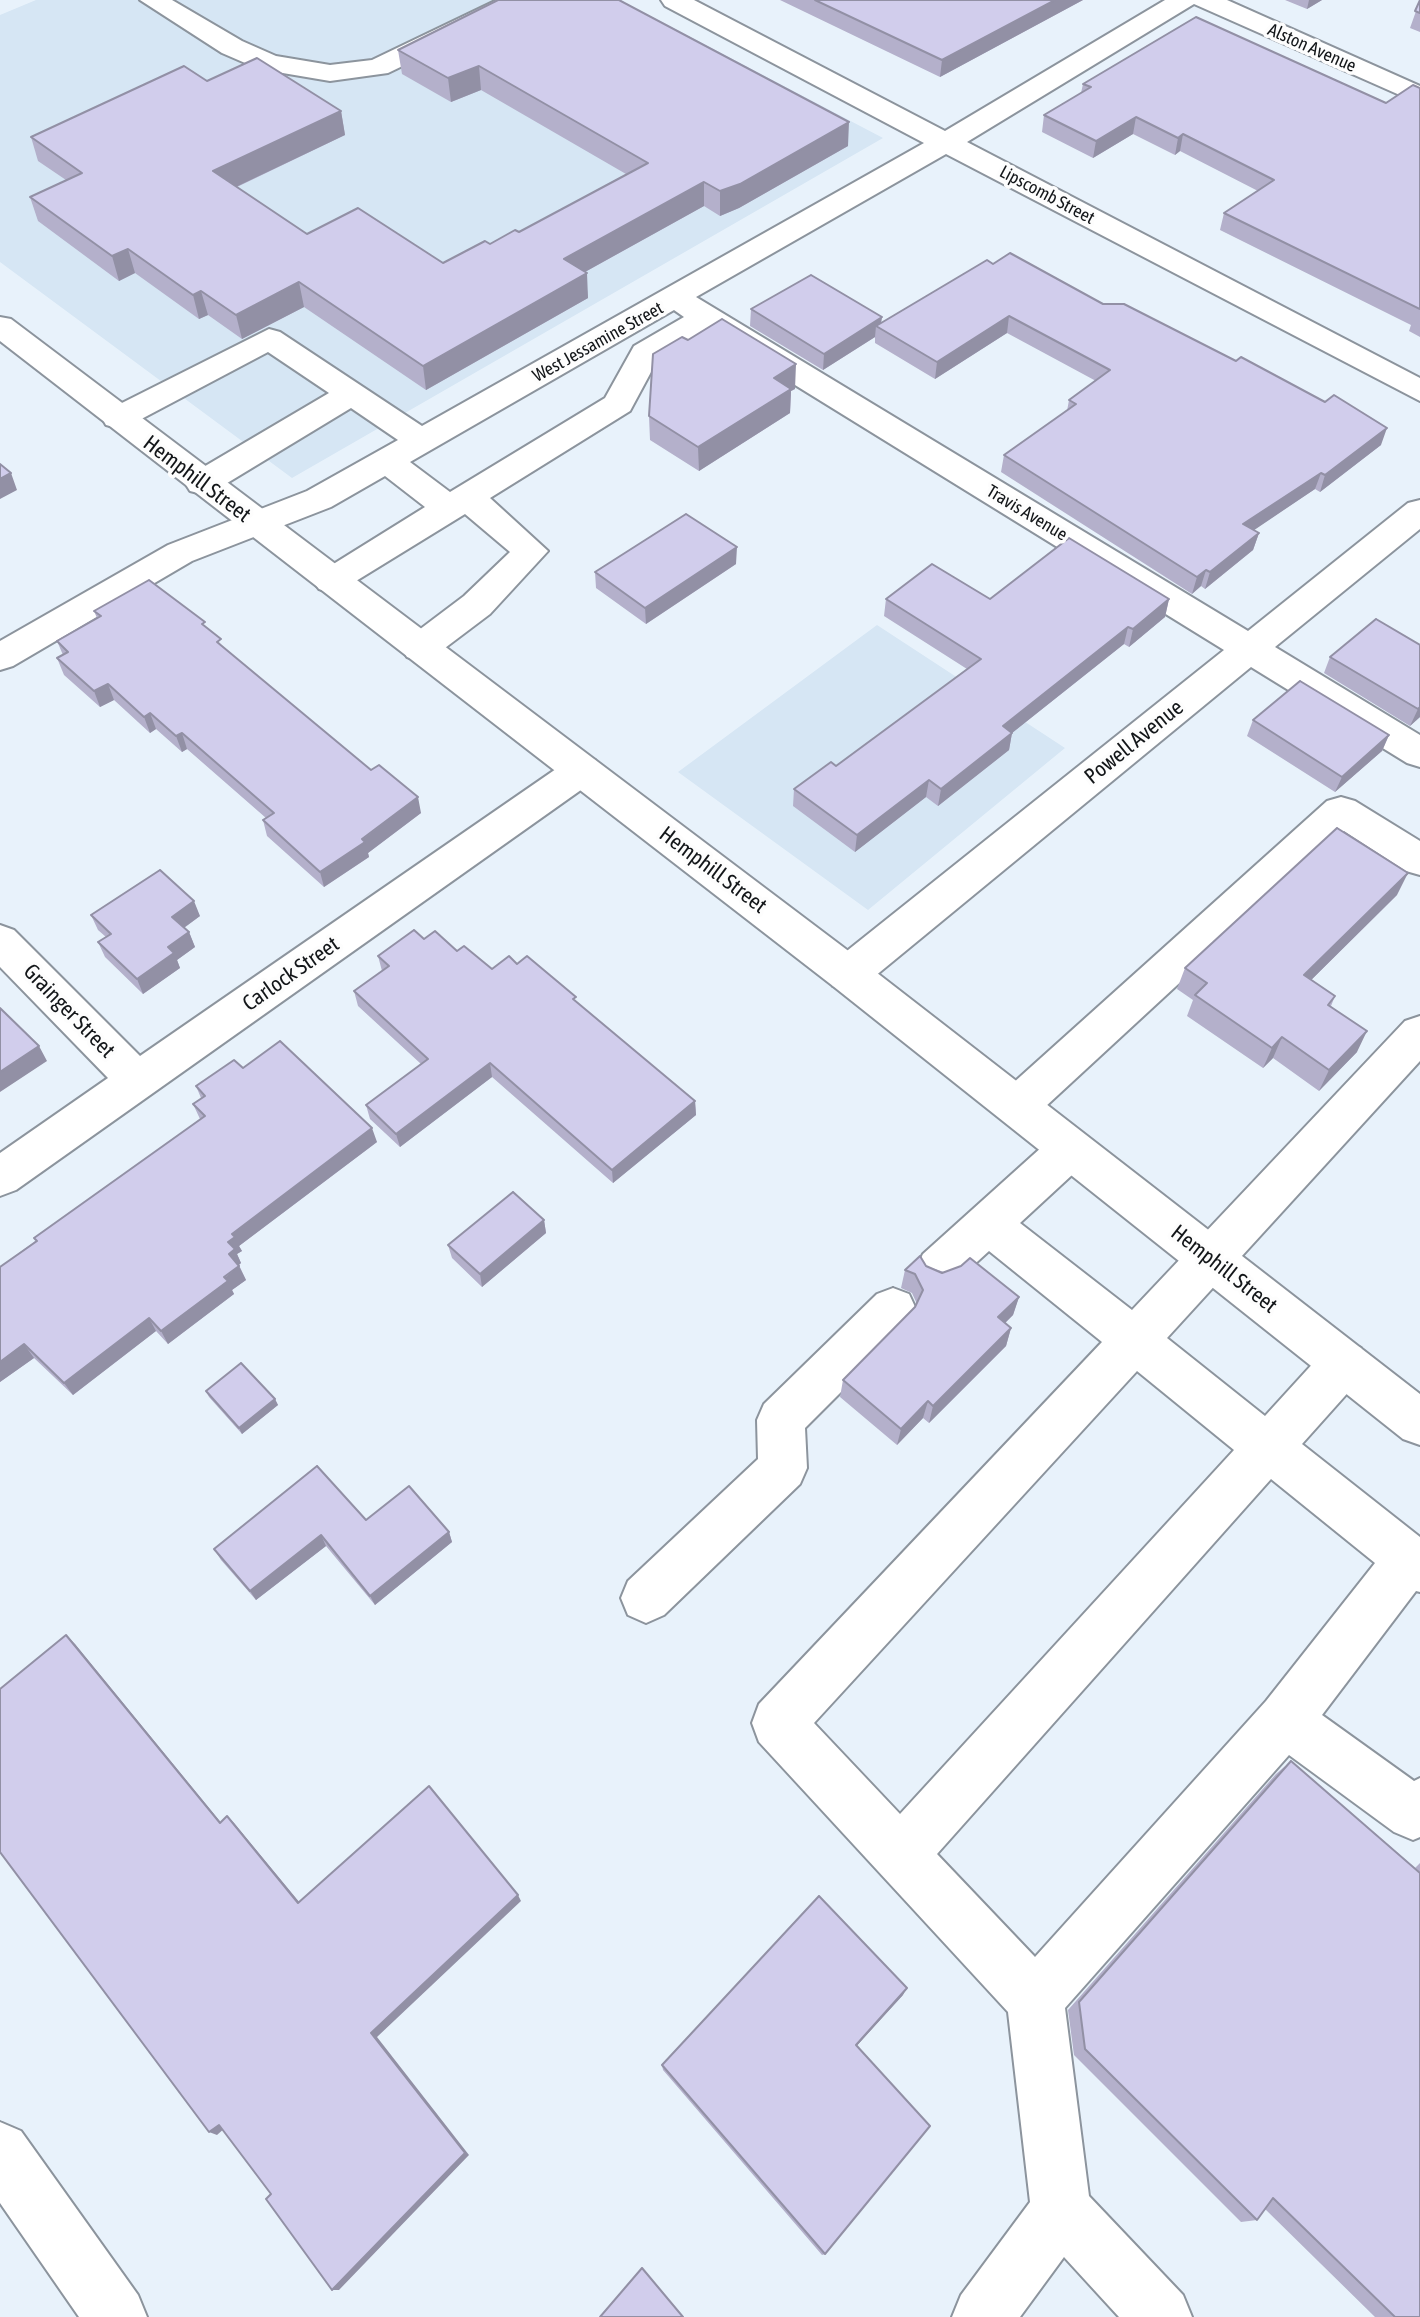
<!DOCTYPE html>
<html>
<head>
<meta charset="utf-8">
<style>
	body { margin:0 }
	canvas { display:block; background:#e8f2fb }
</style>
</head>
<body>
<canvas width="1420" height="2317"></canvas>
<script>
const ctx = document.querySelector('canvas').getContext('2d');
ctx.lineJoin = 'round';
function fillPath(path, color) { ctx.fillStyle = color; ctx.fill(path, 'evenodd'); }
const shape = rows => new Path2D(rows.map(r => 'M' + r).join(''));
function stroke(path, color, width, dash) { ctx.strokeStyle = color; ctx.lineWidth = width; ctx.lineCap = dash ? 'butt' : 'round'; ctx.setLineDash(dash || []); ctx.stroke(path); }
function write(font, color, halo, rows, align = 'center') {
  ctx.font = font + ' "Asap Condensed",sans-serif'; ctx.lineWidth = 7; ctx.setLineDash([]); ctx.textBaseline = 'middle'; ctx.strokeStyle = halo; ctx.fillStyle = color; for (const [text, x, y, turn = 0] of rows) {
    ctx.save(); ctx.translate(x, y); ctx.rotate((+turn || 0) * Math.PI / 180); ctx.textAlign = isNaN(turn) ? turn : align; if (halo) ctx.strokeText(text, 0, 0); ctx.fillText(text, 0, 0); ctx.restore();
  }
}
fillPath(shape([
	[36,0,620,0,883,138,292,478,0,262,0,15],
	[877,625,1065,748,868,910,678,772]
]), '#d6e6f4');
const minor = shape([
	[140,0,172,0,242,41,276,56,330,65,372,60,497,0,531,0,527,6,388,73,330,81,259,69,222,53,140,0],
	[661,0,694,0,945,131,1165,0,1227,0,1420,86,1420,104,1194,4,967,142,1420,378,1420,401,946,154,696,297,1248,631,1408,503,1420,500,1420,529,1275,647,1420,735,1420,767,1407,763,1251,667,863,986,848,990,833,986,827,974,833,962,1224,650,706,330,658,359,630,411,490,498,548,551,490,614,433,657,420,661,407,657,402,648,407,639,464,596,510,552,465,514,343,589,331,593,319,589,313,581,319,573,425,507,385,476,331,507,192,561,13,666,0,670,0,641,168,545,307,491,398,440,351,408,214,491,202,494,190,491,185,483,190,475,329,393,268,352,130,425,118,428,106,425,102,418,106,411,269,329,280,332,422,426,924,143,665,6,661,0],
	[674,310,684,317,634,346,605,398,450,492,410,462,674,310],
	[582,756,595,760,601,770,595,780,16,1190,0,1196,0,1153,108,1078,0,967,0,925,14,930,140,1056,569,760,582,756],
	[1341,797,1355,801,1420,841,1420,875,1406,871,1344,831,1032,1119,1017,1124,1002,1119,995,1106,1002,1093,1327,801,1341,797],
	[1420,1016,1420,1061,1167,1338,1265,1416,1327,1348,1344,1342,1361,1348,1368,1363,1361,1378,1302,1444,1420,1537,1420,1592,1416,1591,1322,1715,1414,1781,1420,1778,1420,1837,1413,1840,1394,1832,1289,1755,1065,2008,1089,2196,1183,2295,1192,2317,1119,2317,1064,2257,1020,2317,952,2317,961,2295,1030,2202,1008,2012,759,1742,752,1723,759,1704,1102,1342,989,1251,955,1282,939,1288,923,1282,916,1268,923,1254,1053,1137,1069,1131,1085,1137,1091,1150,1085,1163,1020,1223,1132,1310,1405,1021,1420,1016],
	[1137,1371,1234,1450,900,1814,814,1723,1137,1371],
	[1271,1479,1375,1563,1266,1701,1035,1957,937,1854,1271,1479],
	[893,1288,909,1294,916,1309,909,1324,805,1428,807,1468,800,1484,664,1615,646,1623,628,1615,621,1598,628,1581,758,1459,757,1420,764,1404,877,1294,893,1288],
	[0,2122,21,2131,138,2295,147,2317,79,2317,0,2203,0,2122]
]);
const major = shape([
	[0,317,11,319,863,962,1420,1394,1420,1445,1403,1439,833,986,0,341,0,317]
]);
stroke(minor, '#8c949d', 4);
stroke(major, '#8c949d', 4);
fillPath(minor, '#fff');
fillPath(major, '#fff');
fillPath(shape([
	[498,0,848,146,739,208,720,216,704,206,585,272,588,298,426,390,304,307,242,339,208,315,199,319,135,273,119,281,38,221,30,197,66,180,38,161,31,137,207,81,341,111,345,135,237,187,307,234,443,263,519,232,626,174,481,90,451,102,402,74,398,50],
	[780,0,1083,0,940,77],
	[1285,0,1322,0,1307,9],
	[1420,0,1420,32,1410,28],
	[1083,84,1386,103,1420,88,1420,337,1409,331,1411,325,1220,230,1224,213,1258,191,1180,151,1175,155,1133,134,1093,158,1042,132,1044,115,1081,93],
	[993,264,1103,304,1381,445,1320,492,1315,489,1253,530,1259,533,1253,550,1205,589,1201,586,1192,594,1001,472,1004,455,1067,411,1069,400,1096,381,1007,333,935,379,875,343,875,337,823,370,750,326,751,309,882,317,881,323],
	[795,389,791,391,790,413,699,471,650,440,649,416],
	[736,564,646,624,596,588,595,572],
	[886,599,1169,599,1165,617,1129,647,1124,644,1012,733,1009,750,938,806,926,797,855,852,793,806,794,789,836,766,967,669,884,616],
	[94,611,206,627,224,648,421,813,368,853,369,857,324,887,267,836,263,820,266,818,187,749,182,752,156,729,150,733,114,700,100,707,64,675,57,658,63,655,57,641,97,618],
	[1420,645,1420,717,1410,726,1324,673,1330,657],
	[1253,720,1389,735,1382,751,1335,792,1247,736],
	[1397,895,1311,980,1335,996,1331,1006,1357,1052,1319,1091,1273,1058,1263,1068,1187,1016,1193,1000,1177,989,1185,968],
	[91,915,200,916,184,928,189,932,195,947,177,960,180,968,143,994,105,957,98,942,106,937,98,930],
	[424,939,457,951,492,969,517,964,576,1002,695,1101,696,1115,613,1183,492,1077,400,1147,370,1119,366,1105,421,1064,358,1006,354,991,382,971,378,956],
	[243,1068,377,1142,239,1246,242,1251,237,1254,241,1263,239,1265,246,1280,232,1290,234,1294,168,1344,156,1331,73,1395,34,1358,0,1382,0,1267,200,1119,193,1104,201,1098,196,1086],
	[544,1220,546,1233,482,1287,452,1258,448,1245],
	[926,1266,1019,1297,1013,1315,1005,1323,1011,1328,1006,1346,929,1423,923,1418,897,1445,840,1397,843,1380,915,1307,917,1304,912,1293,901,1288,905,1270],
	[206,1391,275,1399,278,1405,242,1434,209,1397],
	[366,1520,449,1532,452,1542,375,1605,326,1546,256,1600,221,1560,214,1549],
	[1291,1761,1415,1868,1420,1863,1420,2317,1375,2317,1265,2209,1257,2220,1241,2222,1074,2055,1068,2010,1276,1774],
	[903,1995,856,2046,825,2254,822,2255,663,2070,662,2065]
]), '#b4b0cb');
fillPath(shape([
	[1055,0,1083,0,940,77,942,60],
	[1309,0,1322,0,1307,9],
	[479,66,481,90,451,102,448,78],
	[341,111,345,135,219,195,213,171],
	[1136,117,1133,134,1093,158,1096,141],
	[849,122,848,146,739,208,720,216,720,191],
	[1183,134,1180,151,1175,155,1178,138],
	[704,182,704,206,565,283,564,259],
	[128,249,135,273,119,281,112,256],
	[587,273,588,298,426,390,423,366],
	[299,282,304,307,242,339,236,315],
	[201,291,208,315,199,319,193,295],
	[1009,316,1007,333,935,379,937,362],
	[882,317,880,328,876,326,875,337,823,370,824,354],
	[796,364,795,389,791,391,790,413,699,471,698,447,774,378],
	[1387,428,1381,445,1320,492,1325,475],
	[11,473,17,490,0,499,0,479],
	[1321,473,1315,489,1238,541,1243,524],
	[1259,533,1253,550,1205,589,1210,572],
	[737,547,736,564,646,624,645,608],
	[1206,570,1201,586,1192,594,1197,577],
	[1169,599,1165,617,1129,647,1133,629],
	[1128,627,1124,644,1012,733,1009,750,938,806,941,789,1003,726],
	[108,684,114,700,100,707,94,691],
	[1420,707,1420,717,1410,726,1418,709],
	[150,713,156,729,150,733,144,717],
	[182,733,187,749,182,752,176,736],
	[1389,735,1382,751,1335,792,1342,777],
	[929,780,926,797,855,852,857,835],
	[418,797,421,813,368,853,369,857,324,887,320,872],
	[1408,873,1397,895,1295,996,1304,975],
	[194,901,200,916,178,932,172,917],
	[189,932,195,947,177,960,180,968,143,994,137,979,168,947],
	[1367,1031,1357,1052,1319,1091,1329,1070],
	[1282,1037,1273,1058,1263,1068,1272,1048],
	[39,1046,47,1061,0,1092,0,1072],
	[490,1063,492,1077,400,1147,396,1134],
	[695,1101,696,1115,613,1183,612,1170],
	[372,1128,377,1142,239,1246,242,1251,237,1254,241,1263,235,1268,229,1254,228,1242,232,1234],
	[544,1220,546,1233,482,1287,480,1274],
	[239,1266,246,1280,232,1290,234,1294,168,1344,161,1331],
	[1019,1297,1013,1315,993,1335,998,1317],
	[149,1318,156,1331,73,1395,64,1383],
	[1011,1328,1006,1346,929,1423,933,1406],
	[24,1344,34,1358,0,1382,0,1362],
	[275,1399,278,1405,242,1434,239,1428],
	[928,1401,923,1418,897,1445,901,1429],
	[449,1532,452,1542,375,1605,370,1596],
	[321,1535,326,1546,256,1600,250,1591],
	[66,1635,75,1644,227,1830,220,1823],
	[227,1816,234,1823,305,1909,298,1903],
	[518,1895,521,1901,377,2037,469,2155,339,2290,332,2290,371,2033],
	[907,1988,903,1995,852,2051,856,2045],
	[219,2125,226,2127,217,2135,209,2132]
]), '#9290a5');
const building = shape([
	[498,0,619,0,849,122,740,184,720,191,704,182,564,259,587,273,423,366,299,282,236,315,201,291,193,295,128,249,112,256,30,197,82,173,31,137,184,66,207,81,257,58,341,111,213,171,307,234,358,208,443,263,485,241,490,244,515,230,519,232,648,163,479,66,448,78,398,50,498,0],
	[815,0,1055,0,942,60,815,0],
	[1420,0,1420,13,1415,11,1420,0],
	[1196,17,1386,103,1413,85,1420,88,1420,309,1224,213,1274,180,1183,134,1178,138,1136,117,1096,141,1044,115,1091,87,1083,84,1196,17],
	[1010,253,1103,304,1124,304,1236,361,1241,357,1325,402,1334,395,1387,428,1325,475,1321,473,1243,524,1259,533,1210,572,1206,570,1197,577,1004,455,1076,404,1069,400,1110,370,1009,316,937,362,876,326,987,260,993,264,1010,253],
	[811,275,882,317,824,354,751,309,811,275],
	[722,319,796,364,774,378,791,389,698,447,649,416,653,354,682,337,688,340,722,319],
	[0,464,11,473,0,479,0,464],
	[686,514,737,547,645,608,595,572,686,514],
	[1069,538,1169,599,1133,629,1128,627,1003,726,1012,733,941,789,929,780,857,835,794,789,831,762,836,766,981,659,886,599,932,564,990,599,1069,538],
	[149,580,205,622,202,624,221,639,217,642,371,770,379,765,418,797,362,839,365,842,320,872,263,820,274,813,182,733,176,736,150,713,144,717,108,684,94,691,57,658,68,652,57,641,101,616,94,611,149,580],
	[1376,619,1420,645,1420,707,1418,709,1330,657,1376,619],
	[1300,681,1389,735,1342,777,1253,720,1300,681],
	[1337,828,1408,873,1304,975,1335,996,1328,1005,1367,1031,1329,1070,1282,1037,1272,1048,1195,995,1207,983,1185,968,1337,828],
	[160,870,194,901,172,917,189,932,168,947,174,953,137,979,98,942,111,934,91,915,160,870],
	[414,930,424,939,435,931,457,951,464,946,492,969,509,956,517,964,527,956,576,997,573,999,695,1101,612,1170,490,1063,396,1134,366,1105,428,1059,354,991,389,966,378,956,414,930],
	[0,1008,39,1046,0,1072,0,1008],
	[280,1041,372,1128,232,1234,235,1237,228,1242,235,1249,229,1254,239,1266,224,1277,228,1281,161,1331,149,1318,64,1383,24,1344,0,1362,0,1267,37,1241,34,1238,205,1116,193,1104,205,1096,196,1086,234,1060,243,1068,280,1041],
	[513,1192,544,1220,480,1274,448,1245,513,1192],
	[920,1256,926,1266,942,1273,961,1266,970,1258,1019,1297,998,1317,1011,1328,933,1406,928,1401,901,1429,843,1380,915,1307,923,1290,915,1274,905,1270,920,1256],
	[241,1363,275,1399,239,1428,206,1391,241,1363],
	[317,1466,366,1520,409,1486,449,1532,370,1596,321,1535,250,1591,214,1549,317,1466],
	[66,1635,220,1823,227,1816,298,1903,429,1786,518,1895,371,2033,465,2153,332,2290,266,2199,271,2194,219,2125,209,2132,0,1852,0,1689,66,1635],
	[1291,1761,1420,1873,1420,2317,1395,2317,1273,2198,1257,2220,1085,2049,1079,2002,1291,1761],
	[819,1896,907,1988,856,2045,930,2126,825,2254,662,2065,819,1896],
	[642,2268,683,2317,600,2317,642,2268]
]);
fillPath(building, '#d1cdec');
stroke(building, '#9290a5', 2);
write('18px', '#131619', '#fdfdfd', [
	["Alston Avenue",1312,48,24],
	["Lipscomb Street",1047,195,28],
	["West Jessamine Street",598,342,-29],
	["Travis Avenue",1027,513,31]
]);
write('22px', '#131619', '#fdfdfd', [
	["Hemphill Street",197,479,37],
	["Powell Avenue",1134,742,-39],
	["Hemphill Street",713,870,37],
	["Carlock Street",291,974,-35],
	["Grainger Street",69,1011,46],
	["Hemphill Street",1224,1269,38]
]);
</script>
</body>
</html>
